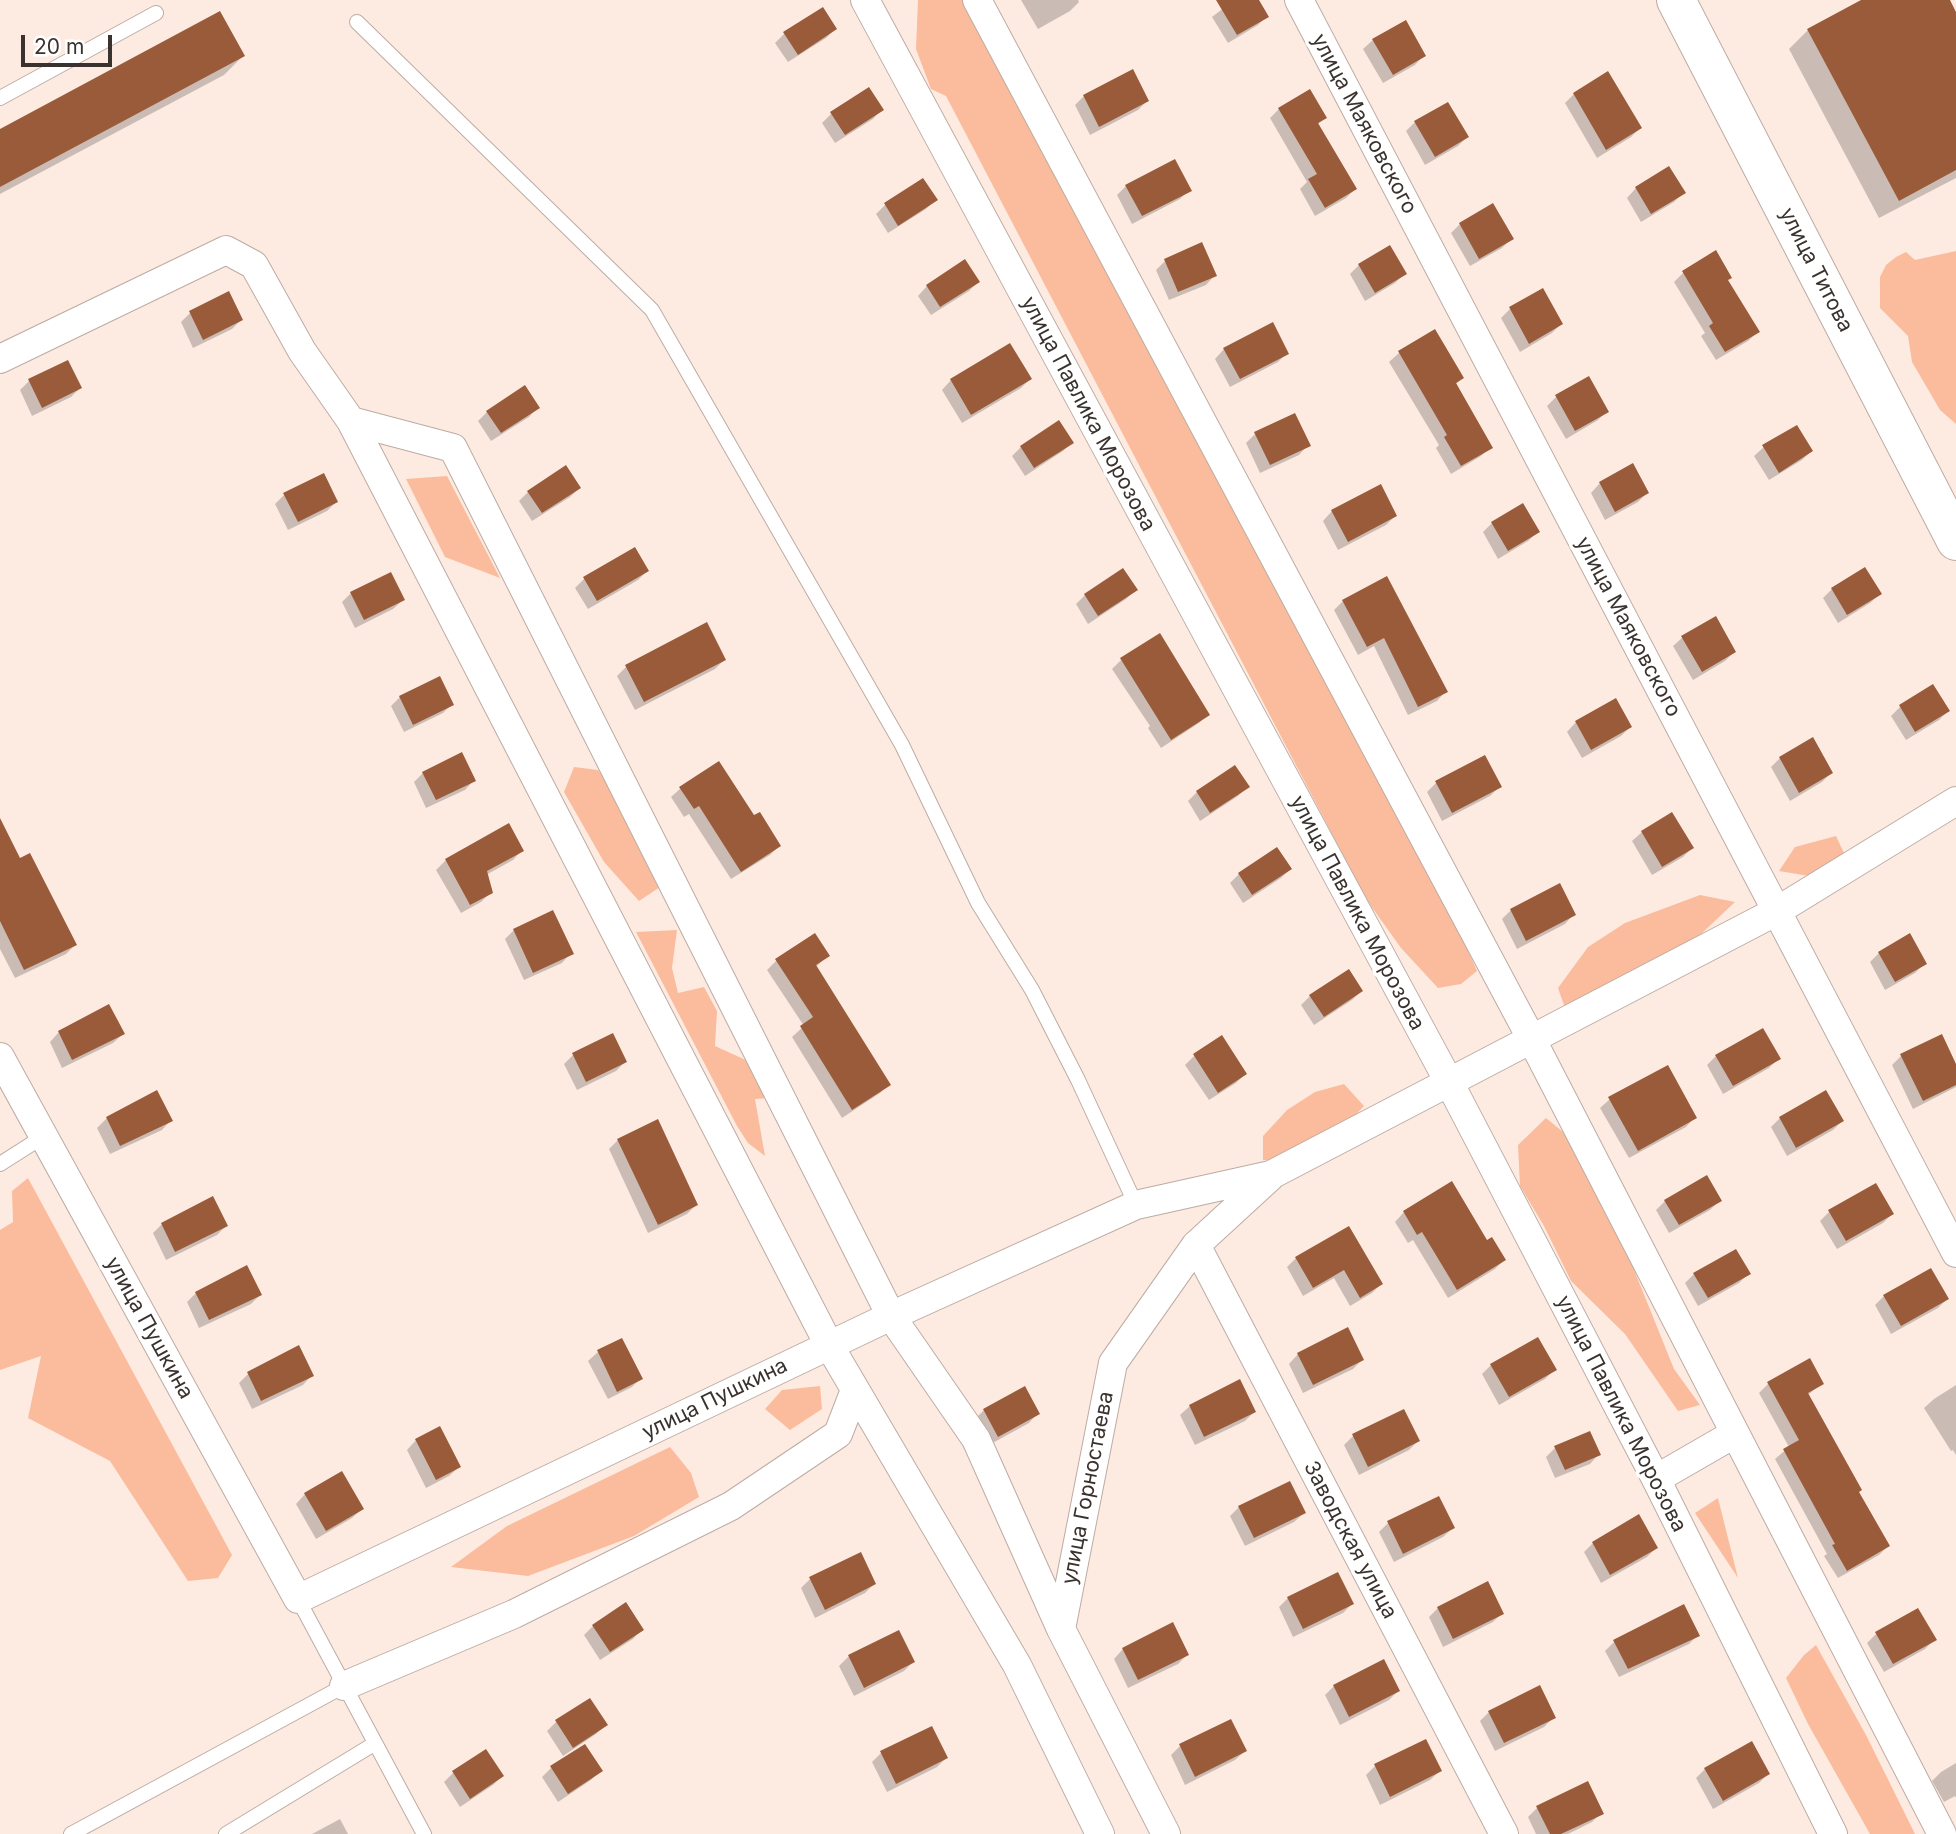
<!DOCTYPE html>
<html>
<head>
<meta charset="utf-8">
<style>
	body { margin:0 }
	#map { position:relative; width:1956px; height:1834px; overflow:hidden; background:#fdebe2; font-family:Inter,sans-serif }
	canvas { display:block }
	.scale { position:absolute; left:21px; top:35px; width:91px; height:32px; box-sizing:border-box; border:4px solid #39322f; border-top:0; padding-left:9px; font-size:21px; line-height:24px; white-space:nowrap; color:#39322f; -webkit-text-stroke:5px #fff; paint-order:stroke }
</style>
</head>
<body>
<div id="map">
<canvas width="1956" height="1834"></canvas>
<div class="scale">20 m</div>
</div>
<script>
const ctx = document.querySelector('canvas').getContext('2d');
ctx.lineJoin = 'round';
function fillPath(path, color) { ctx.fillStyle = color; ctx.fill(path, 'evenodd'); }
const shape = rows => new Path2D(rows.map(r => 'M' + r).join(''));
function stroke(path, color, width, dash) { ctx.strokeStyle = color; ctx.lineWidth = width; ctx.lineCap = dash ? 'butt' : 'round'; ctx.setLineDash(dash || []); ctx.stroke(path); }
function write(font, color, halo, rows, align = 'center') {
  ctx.font = font + ' Inter,sans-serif'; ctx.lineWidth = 7; ctx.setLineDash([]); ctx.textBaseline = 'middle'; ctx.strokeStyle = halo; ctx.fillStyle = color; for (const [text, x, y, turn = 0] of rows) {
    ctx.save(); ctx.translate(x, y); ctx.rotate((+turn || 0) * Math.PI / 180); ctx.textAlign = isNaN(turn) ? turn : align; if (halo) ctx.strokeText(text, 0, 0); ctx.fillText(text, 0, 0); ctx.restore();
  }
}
fillPath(shape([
	[918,0,969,0,1443,894,1477,971,1461,984,1438,988,1401,948,1366,899,946,96,931,89,916,49],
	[1956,251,1956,424,1940,410,1912,362,1908,336,1880,308,1880,277,1886,265,1896,257,1906,252,1915,260],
	[447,476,500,578,445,557,406,479],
	[574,767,598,770,622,800,660,887,639,901,604,862,564,792],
	[1836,836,1844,853,1809,876,1779,871,1795,847],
	[1700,895,1735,902,1700,935,1594,1010,1564,1005,1558,988,1588,947,1625,923],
	[677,930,672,968,678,993,704,987,717,1011,715,1046,750,1062,771,1098,755,1099,765,1156,748,1143,737,1126,636,932],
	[1344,1084,1364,1106,1334,1138,1292,1160,1263,1160,1263,1136,1287,1110,1315,1092],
	[1546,1118,1568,1136,1603,1193,1674,1369,1700,1405,1678,1411,1625,1334,1571,1281,1544,1226,1520,1186,1518,1145],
	[28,1178,232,1555,218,1578,188,1581,110,1461,28,1418,41,1356,0,1370,0,1230,13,1222,12,1191],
	[820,1386,822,1409,790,1430,765,1409,782,1390],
	[670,1447,691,1473,699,1497,634,1536,528,1576,451,1567,507,1526],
	[1718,1498,1738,1578,1695,1513],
	[1816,1645,1866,1735,1915,1834,1870,1834,1808,1724,1786,1678,1804,1655]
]), '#fabc9c');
fillPath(shape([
	[1021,0,1078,0,1079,2,1070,11,1038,29],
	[1234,0,1257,0,1267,16,1258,25,1228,43,1212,17],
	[1865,0,1948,0,1956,16,1956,178,1879,218,1789,49,1808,30],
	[1405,22,1424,55,1415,65,1383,83,1363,49,1373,40],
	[835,29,826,38,788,62,775,43,784,34],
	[243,56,224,75,0,194,0,131],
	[1608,74,1640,128,1631,137,1597,158,1565,103,1574,94],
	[1084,96,1147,101,1138,110,1090,135,1075,105],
	[882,109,873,119,835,143,822,123,831,114],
	[1279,109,1325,118,1317,125,1355,189,1346,198,1315,216,1300,189,1307,182,1270,118],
	[1415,122,1467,137,1458,146,1425,165,1406,131],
	[923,180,935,200,926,209,888,233,876,214,885,205],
	[1126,186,1189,190,1180,199,1132,224,1117,195],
	[1636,188,1683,193,1674,202,1641,222,1627,198],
	[1460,224,1511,239,1502,248,1470,266,1451,233],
	[1201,245,1215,275,1206,285,1169,300,1156,270,1165,261],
	[1716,253,1727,281,1758,332,1748,341,1716,360,1701,336,1705,333,1674,282,1683,273],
	[1359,265,1404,274,1395,283,1365,301,1350,274],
	[978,282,969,291,931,315,918,296,927,286],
	[1542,291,1561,324,1552,333,1520,352,1501,318,1510,309],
	[190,313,241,320,232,329,193,348,181,322],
	[1434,332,1462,378,1455,385,1490,447,1481,456,1451,474,1436,448,1439,445,1389,362,1399,353],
	[1010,345,1030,379,1021,388,962,423,942,390,951,380],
	[1224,349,1287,353,1278,362,1230,387,1215,359],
	[1588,378,1607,411,1598,420,1566,439,1547,406,1556,397],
	[29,381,80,388,71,397,32,416,20,390],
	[538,407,529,417,491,441,478,421,487,412],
	[1255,434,1308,445,1299,455,1260,473,1246,443],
	[1072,442,1063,451,1025,476,1012,456,1021,447],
	[1764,447,1811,451,1802,460,1769,480,1754,456],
	[1600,483,1647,493,1638,502,1605,520,1591,493],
	[579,488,570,497,532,521,519,501,528,492],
	[284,495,336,502,327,511,288,530,275,504],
	[1332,511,1395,516,1386,525,1338,550,1323,521],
	[1492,523,1538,532,1528,541,1498,559,1483,532],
	[647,571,638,580,588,609,575,588,584,579],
	[1832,589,1880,594,1870,603,1838,623,1823,598],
	[1135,590,1126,599,1088,624,1076,604,1085,595],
	[351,593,403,600,393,609,355,628,342,602],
	[1343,601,1446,691,1437,701,1408,715,1374,646,1358,655,1334,610],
	[1683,637,1734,652,1725,661,1693,680,1673,646],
	[724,660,715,669,635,710,617,676,626,667],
	[1121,660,1208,714,1199,723,1161,748,1148,728,1150,726,1112,669],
	[400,697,452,704,443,713,404,732,391,706],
	[1900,707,1948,711,1939,720,1906,740,1891,716],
	[1576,722,1630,727,1621,736,1582,758,1567,732],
	[1780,758,1831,773,1822,782,1790,801,1771,767],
	[1235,767,1247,787,1238,796,1200,821,1188,801,1197,792],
	[423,773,474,780,465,790,426,808,414,782],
	[1436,783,1499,787,1490,796,1442,821,1427,792],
	[681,788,779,846,770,855,731,879,689,814,684,817,671,797],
	[0,822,19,860,75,945,66,954,15,978,0,949],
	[508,826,522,850,513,860,486,875,491,892,481,902,461,913,436,870,446,860],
	[1642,832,1692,848,1683,857,1652,875,1632,841],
	[1290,869,1281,878,1243,903,1230,883,1239,874],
	[1511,910,1574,914,1565,924,1517,949,1502,919],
	[514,930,571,953,562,963,524,980,505,939],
	[1879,953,1925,963,1915,973,1885,990,1870,962],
	[827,956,816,967,889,1084,880,1093,842,1118,792,1037,804,1026,767,970,776,961],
	[1361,991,1352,1000,1314,1025,1301,1005,1310,996],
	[59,1032,123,1034,113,1043,62,1068,50,1042],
	[573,1055,625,1062,616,1071,577,1090,564,1064],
	[1194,1056,1245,1074,1236,1083,1209,1100,1185,1065],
	[1716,1056,1778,1059,1769,1068,1723,1094,1707,1065],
	[1901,1056,1956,1068,1956,1087,1913,1109,1892,1065],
	[157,1092,171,1120,162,1130,110,1154,97,1128,107,1118],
	[1826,1092,1842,1121,1833,1130,1787,1156,1771,1127,1780,1118],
	[1610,1099,1695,1117,1686,1127,1629,1158,1600,1108],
	[618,1140,696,1205,687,1214,648,1233,609,1149],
	[1451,1183,1486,1242,1504,1260,1495,1269,1448,1298,1413,1240,1408,1243,1395,1222,1404,1212],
	[1720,1200,1710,1210,1669,1233,1656,1210,1665,1201],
	[1829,1212,1892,1214,1883,1223,1837,1249,1820,1221],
	[162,1224,226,1226,217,1235,166,1260,153,1233],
	[1349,1228,1381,1284,1372,1293,1350,1306,1334,1278,1303,1296,1287,1267,1296,1258],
	[1694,1274,1748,1274,1739,1283,1698,1306,1685,1283],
	[196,1293,260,1295,251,1304,199,1328,187,1302],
	[1884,1296,1947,1299,1938,1308,1891,1334,1875,1305],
	[621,1340,641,1378,632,1387,608,1399,588,1361,598,1352],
	[1298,1354,1362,1360,1353,1369,1303,1393,1289,1364],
	[1809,1360,1822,1383,1808,1395,1857,1493,1888,1546,1879,1555,1838,1578,1824,1556,1827,1554,1775,1459,1789,1447,1759,1393,1768,1384],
	[1491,1365,1554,1370,1545,1379,1499,1405,1482,1374],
	[248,1374,312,1375,303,1385,252,1409,239,1383],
	[1956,1385,1956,1455,1953,1450,1951,1451,1924,1408,1934,1399],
	[1190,1406,1254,1412,1245,1421,1195,1445,1180,1415],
	[984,1410,1038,1413,1029,1423,989,1445,975,1419],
	[1353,1436,1418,1441,1409,1450,1359,1475,1344,1445],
	[416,1440,459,1467,449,1476,426,1488,407,1450],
	[1555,1448,1599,1454,1590,1464,1555,1478,1546,1457],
	[341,1474,362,1509,352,1518,316,1539,296,1504,305,1494],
	[1239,1507,1304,1513,1294,1522,1245,1546,1230,1516],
	[1388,1523,1453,1528,1443,1537,1394,1562,1379,1532],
	[1593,1543,1656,1548,1647,1557,1601,1583,1584,1552],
	[860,1554,874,1584,865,1593,815,1618,801,1588,810,1579],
	[1338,1574,1352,1604,1343,1613,1293,1637,1279,1607,1288,1598],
	[1438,1608,1502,1613,1493,1622,1443,1647,1429,1617],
	[593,1626,642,1629,633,1639,600,1660,584,1635],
	[898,1632,913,1662,904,1671,854,1696,839,1666,849,1656],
	[1876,1634,1934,1640,1925,1649,1884,1672,1867,1643],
	[1698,1635,1689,1644,1619,1677,1605,1651,1614,1642],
	[1123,1649,1187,1655,1178,1664,1128,1688,1114,1659],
	[1334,1686,1398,1691,1389,1700,1340,1725,1325,1695],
	[1489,1712,1553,1718,1544,1727,1495,1751,1480,1721],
	[556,1722,605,1725,596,1734,563,1756,547,1731],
	[1751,1743,1768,1774,1759,1783,1713,1809,1696,1778,1705,1769],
	[1180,1746,1245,1751,1235,1760,1185,1785,1171,1755],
	[486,1751,502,1776,493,1785,460,1807,444,1782,453,1773],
	[881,1753,946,1758,937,1767,887,1792,872,1762],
	[1956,1763,1956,1798,1955,1796,1944,1802,1932,1781,1941,1772],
	[1375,1766,1440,1771,1430,1780,1380,1805,1366,1775],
	[551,1768,600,1771,591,1780,558,1802,542,1777],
	[1537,1808,1601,1813,1592,1822,1568,1834,1536,1834,1528,1817],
	[340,1819,348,1834,312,1834]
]), '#0003');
fillPath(shape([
	[1216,0,1259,0,1269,17,1237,35],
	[1861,0,1950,0,1956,12,1956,170,1899,201,1807,29],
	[823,7,837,29,798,55,783,32],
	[220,11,245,56,0,187,0,129],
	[1406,20,1426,56,1393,75,1372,39],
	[1133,69,1149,101,1099,127,1083,95],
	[1608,71,1642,128,1606,150,1573,93],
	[869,87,884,110,845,135,830,112],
	[1310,89,1327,118,1318,123,1357,189,1325,208,1308,179,1317,174,1278,108],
	[1448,102,1469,137,1435,157,1414,121],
	[1175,159,1192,191,1142,216,1125,185],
	[1669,166,1686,193,1651,214,1635,187],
	[923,178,938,200,898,226,884,203],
	[1493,203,1514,239,1479,259,1459,223],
	[1202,242,1217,276,1178,292,1164,259],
	[1390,245,1407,274,1375,293,1358,264],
	[1716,250,1732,278,1728,280,1760,332,1725,352,1709,326,1713,323,1682,271],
	[965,259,980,282,940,307,926,285],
	[1543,288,1563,324,1529,344,1509,307],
	[229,291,243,320,203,340,189,311],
	[1273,322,1289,354,1240,379,1223,348],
	[1435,329,1464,378,1456,383,1493,448,1461,466,1444,437,1447,435,1398,351],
	[1010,343,1032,379,971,415,950,379],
	[68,360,82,388,42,408,28,379],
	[1589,376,1609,412,1575,431,1555,395],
	[525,385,540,408,501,433,486,411],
	[1295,413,1311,446,1270,465,1254,432],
	[1059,420,1074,443,1034,468,1020,446],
	[1797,425,1813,451,1779,473,1762,445],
	[1633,463,1649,493,1615,512,1599,482],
	[566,465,581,488,542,513,527,491],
	[324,473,338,502,298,522,283,493],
	[1381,484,1397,516,1348,542,1331,510],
	[1523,503,1540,532,1508,551,1491,522],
	[635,547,649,571,597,601,583,577],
	[1865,567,1882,594,1847,615,1831,588],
	[1123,568,1138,590,1098,616,1084,594],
	[391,572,405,600,364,620,350,592],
	[1387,576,1448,692,1418,707,1384,638,1367,647,1342,600],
	[1716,616,1736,652,1702,672,1681,636],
	[707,622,726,660,644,702,625,665],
	[1160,633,1210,715,1171,740,1120,658],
	[440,676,454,705,413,725,399,696],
	[1933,684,1950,711,1915,732,1899,705],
	[1616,698,1632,727,1591,750,1575,721],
	[1813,737,1833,773,1799,793,1779,757],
	[462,752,476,781,436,800,422,772],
	[1485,755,1502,787,1452,813,1435,781],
	[719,761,754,815,760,812,781,846,741,872,699,806,694,809,679,787],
	[1235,765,1250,787,1210,813,1196,791],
	[1672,812,1694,848,1662,867,1641,831],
	[0,818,20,858,30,853,77,945,24,970,0,921],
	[509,823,524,851,487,871,493,893,470,905,445,859],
	[1277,847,1292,869,1252,895,1238,873],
	[1560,883,1576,915,1526,941,1510,909],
	[553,910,574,954,533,973,513,929],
	[815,933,830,956,816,965,891,1085,852,1110,800,1026,813,1017,775,959],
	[1910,933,1927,964,1895,982,1878,952],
	[1349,969,1363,991,1324,1017,1309,995],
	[109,1004,125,1034,72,1060,58,1031],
	[1763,1028,1781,1059,1733,1086,1715,1055],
	[613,1033,627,1062,586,1082,572,1053],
	[1942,1034,1956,1064,1956,1085,1923,1101,1900,1054],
	[1222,1035,1247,1074,1218,1093,1193,1054],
	[1668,1065,1697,1118,1638,1151,1608,1097],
	[157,1090,173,1121,120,1146,106,1117],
	[1826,1090,1844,1121,1796,1148,1779,1117],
	[658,1119,698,1205,658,1225,617,1139],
	[1707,1175,1722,1201,1679,1225,1664,1200],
	[1452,1181,1487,1240,1492,1237,1506,1260,1457,1290,1422,1232,1417,1235,1403,1211],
	[1876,1183,1894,1214,1846,1241,1828,1210],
	[213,1196,228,1226,175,1252,161,1223],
	[1349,1226,1383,1284,1360,1298,1344,1270,1313,1288,1295,1257],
	[1736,1249,1751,1274,1708,1298,1693,1273],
	[247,1265,262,1295,209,1320,195,1292],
	[1931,1268,1949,1299,1901,1326,1883,1295],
	[1348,1327,1364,1360,1313,1385,1297,1353],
	[1538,1337,1557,1370,1509,1397,1490,1364],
	[622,1338,643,1379,617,1392,597,1350],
	[299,1345,314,1376,261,1401,247,1372],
	[1810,1358,1824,1384,1808,1393,1862,1490,1859,1492,1890,1546,1847,1571,1832,1545,1835,1544,1783,1449,1799,1440,1767,1382],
	[1240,1379,1256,1412,1204,1437,1189,1405],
	[1025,1386,1040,1414,998,1437,983,1409],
	[1404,1409,1420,1441,1368,1467,1352,1434],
	[440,1426,461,1467,436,1480,415,1439],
	[1590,1431,1601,1455,1565,1470,1554,1446],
	[342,1471,364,1509,326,1531,304,1493],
	[1290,1481,1306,1513,1254,1538,1238,1506],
	[1439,1496,1455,1528,1403,1554,1387,1521],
	[1639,1514,1658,1548,1610,1575,1592,1542],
	[861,1552,876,1584,825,1610,809,1577],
	[1338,1572,1354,1604,1303,1629,1287,1597],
	[1488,1581,1504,1614,1453,1639,1437,1607],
	[626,1602,644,1630,610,1652,592,1625],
	[1684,1604,1700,1636,1628,1669,1613,1640],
	[1918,1608,1937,1640,1893,1664,1875,1632],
	[1173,1622,1189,1655,1138,1680,1122,1648],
	[899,1630,915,1662,864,1688,848,1655],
	[1384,1659,1400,1691,1349,1717,1333,1685],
	[1540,1685,1556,1718,1504,1743,1488,1711],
	[590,1698,608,1725,573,1748,555,1720],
	[1231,1719,1247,1751,1195,1777,1179,1744],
	[932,1726,948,1758,896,1784,880,1751],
	[1426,1739,1442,1771,1390,1797,1374,1764],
	[1752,1741,1770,1774,1723,1801,1704,1768],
	[585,1744,603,1771,568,1794,550,1766],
	[486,1749,504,1776,470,1799,452,1771],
	[1588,1781,1604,1814,1561,1834,1550,1834,1536,1806]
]), '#995b39');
const service = shape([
	[357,22,652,310,902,745,978,903,1032,990,1078,1080,1136,1205],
	[0,98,156,13],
	[0,1164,44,1136],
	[298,1599,424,1834],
	[71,1834,344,1686],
	[226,1834,374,1744]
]);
const minor = shape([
	[865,0,1449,1082,1656,1479,1833,1834],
	[977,0,1531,1038,1942,1834],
	[1299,0,1956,1253],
	[0,359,226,250,254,265,302,351,351,421,829,1345,1017,1665,1100,1834],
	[351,421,453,448,891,1316,976,1439,1061,1629],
	[0,1057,298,1599,891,1316,1136,1205,1271,1175,1777,911,1956,801],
	[1196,1245,1504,1834],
	[1656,1479,1734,1434],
	[344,1686,514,1614,731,1506,838,1434,855,1390],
	[1166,1834,1061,1629,1113,1363,1196,1245,1270,1177]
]);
const secondary = shape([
	[1676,0,1956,541]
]);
stroke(service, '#bdaca3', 16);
stroke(minor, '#bdaca3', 30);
stroke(secondary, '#bdaca3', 40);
stroke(service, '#fff', 14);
stroke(minor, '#fff', 28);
stroke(secondary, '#fff', 38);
write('21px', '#39322f', '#fff', [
	["улица Маяковского",1364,124,62],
	["улица Титова",1816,270,63],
	["улица Павлика Морозова",1088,414,62],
	["улица Маяковского",1628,627,62],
	["улица Павлика Морозова",1357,913,62],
	["улица Пушкина",149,1328,61],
	["улица Пушкина",715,1399,-26],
	["улица Павлика Морозова",1621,1414,63],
	["улица Горностаева",1088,1488,-79],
	["Заводская улица",1350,1540,62]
]);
</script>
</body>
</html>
